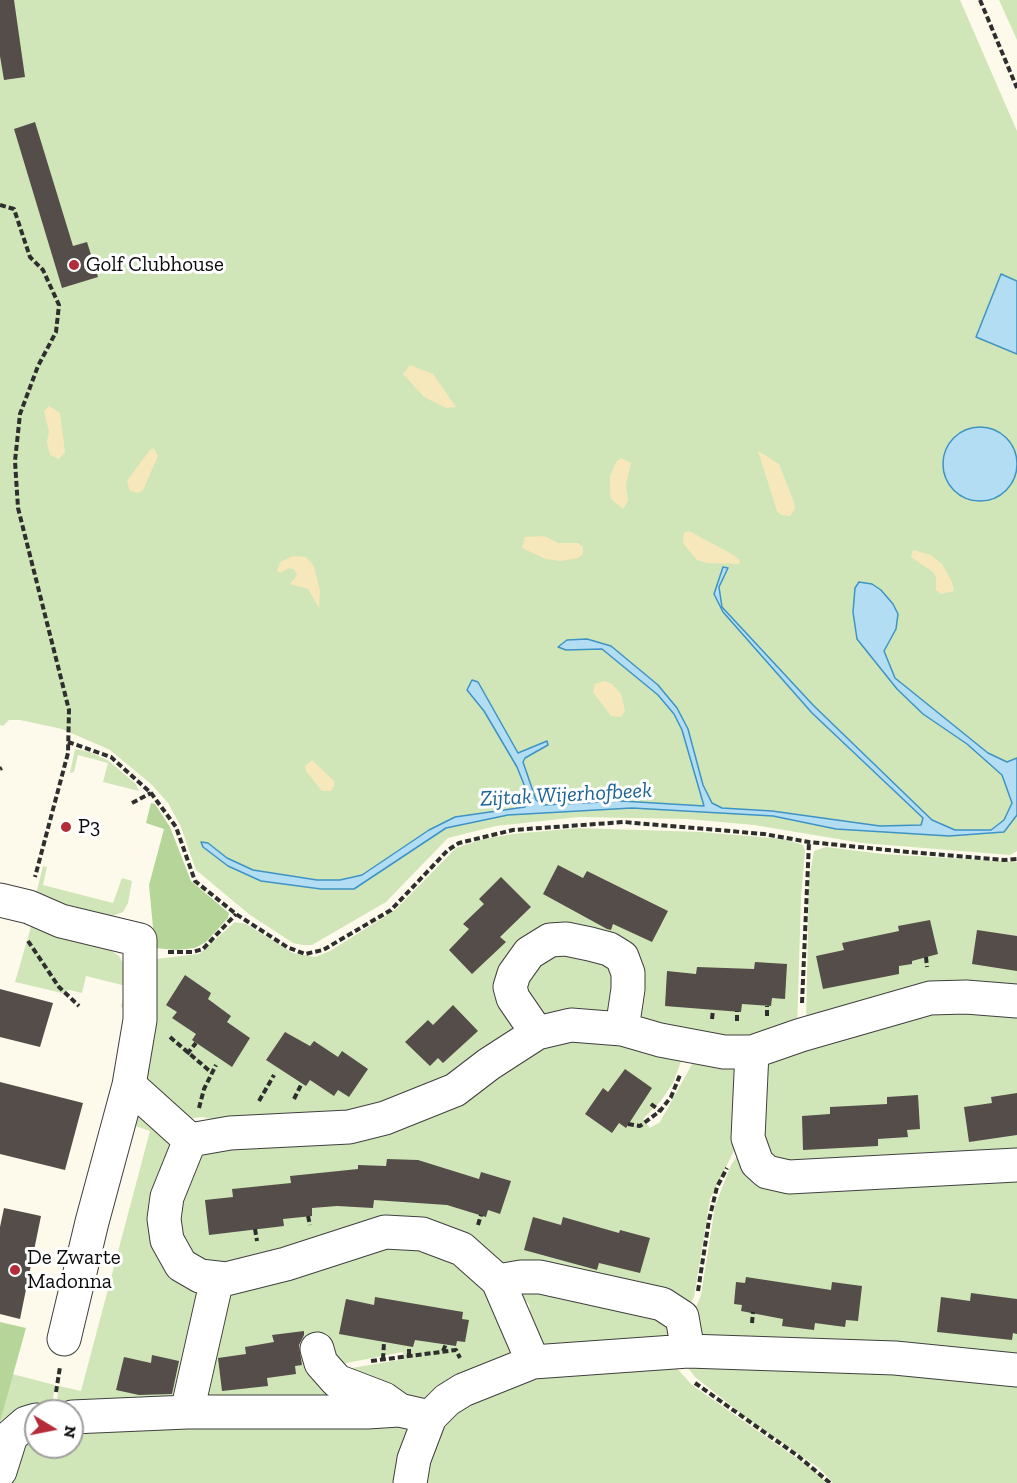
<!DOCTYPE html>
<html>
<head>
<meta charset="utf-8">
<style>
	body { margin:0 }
	#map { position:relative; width:1017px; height:1483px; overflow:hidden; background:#fefaeb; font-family:"Zilla Slab",serif }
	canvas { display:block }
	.north { position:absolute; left:24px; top:1399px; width:60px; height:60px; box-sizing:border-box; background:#fff; border:2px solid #9e9e9e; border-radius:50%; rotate:100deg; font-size:16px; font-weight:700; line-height:24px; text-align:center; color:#0c0c0c }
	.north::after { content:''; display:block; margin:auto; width:21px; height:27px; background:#b32c37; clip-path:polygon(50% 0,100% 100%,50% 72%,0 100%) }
</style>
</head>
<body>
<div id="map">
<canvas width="1017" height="1483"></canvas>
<div class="north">N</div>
</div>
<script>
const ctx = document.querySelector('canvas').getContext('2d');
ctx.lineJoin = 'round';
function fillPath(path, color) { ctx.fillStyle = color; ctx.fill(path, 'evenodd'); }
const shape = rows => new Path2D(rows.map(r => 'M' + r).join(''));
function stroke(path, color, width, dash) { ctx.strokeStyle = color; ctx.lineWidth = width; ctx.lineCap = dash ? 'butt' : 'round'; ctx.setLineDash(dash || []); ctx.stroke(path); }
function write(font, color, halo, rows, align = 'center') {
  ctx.font = font + ' "Zilla Slab",serif'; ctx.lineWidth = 6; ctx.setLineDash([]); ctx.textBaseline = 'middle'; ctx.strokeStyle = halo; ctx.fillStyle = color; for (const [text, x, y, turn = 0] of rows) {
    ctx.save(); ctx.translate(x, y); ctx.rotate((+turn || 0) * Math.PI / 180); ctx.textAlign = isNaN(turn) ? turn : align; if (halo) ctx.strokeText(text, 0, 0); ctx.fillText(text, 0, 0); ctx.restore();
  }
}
fillPath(shape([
	[0,0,960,0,1017,131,1017,851,1010,855,862,843,754,825,687,819,579,817,496,826,448,838,386,902,312,945,302,945,293,943,250,915,196,870,181,827,168,803,151,784,110,750,62,729,20,720,9,720,3,726,0,725],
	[999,0,1017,0,1017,40],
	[75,749,90,752,109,761,136,784,139,791,103,782,108,763,78,755,74,772,70,773],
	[579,828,701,832,784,839,803,845,805,851,801,898,797,1030,737,1044,639,1027,631,964,529,948,524,1028,395,1108,221,1121,202,1117,185,1119,161,1101,145,1076,156,959,199,954,235,922,246,924,293,953,315,957,330,951,395,910,456,848,483,839,513,834],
	[826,847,883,854,1017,862,1017,994,918,986,904,988,896,993,806,1023,809,879,814,851],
	[43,866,47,867,43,885,113,903,122,878,132,881,128,903,123,912,110,917,35,898],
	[33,920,51,932,106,947,119,956,131,977,129,1007,125,1009,121,1007,126,986,86,976,82,993,69,990,62,993,15,982],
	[542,949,610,956,618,1010,544,1026,516,992],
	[1017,1008,1017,1160,790,1171,760,1155,763,1061,878,1018],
	[578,1032,682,1059,673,1083,660,1102,643,1119,650,1128,660,1122,696,1057,735,1062,736,1147,710,1199,694,1297,688,1308,505,1273,451,1235,219,1270,176,1245,171,1229,196,1157,213,1144,260,1138,493,1071],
	[136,1115,141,1116,173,1140,165,1270,172,1278,200,1283,185,1399,58,1411,56,1407,59,1386,81,1391,150,1131,129,1124],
	[742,1149,746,1157,1017,1180,1017,1362,706,1342,691,1319,701,1295,715,1206,731,1165],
	[357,1247,443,1247,505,1312,512,1358,419,1401,346,1369,404,1359,403,1352,336,1365,376,1402,217,1409,199,1384,218,1297],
	[512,1287,658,1309,674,1338,546,1354,532,1323,529,1304],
	[684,1363,826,1363,1017,1385,1017,1483,833,1483,819,1468,748,1419,695,1377],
	[674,1365,692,1385,812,1469,827,1483,418,1483,432,1430,502,1381],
	[12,1374,55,1385,51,1411,36,1411,0,1452,0,1422],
	[330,1416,410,1428,404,1483,1,1483,36,1425,36,1447,72,1447,72,1422]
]), '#d1e6b8');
fillPath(shape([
	[151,803,155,804,170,827,191,881,229,913,228,918,206,942,195,948,176,950,155,948,149,885,164,829,146,823],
	[0,1322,26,1328,0,1422]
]), '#b5d698');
fillPath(shape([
	[410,365,433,374,456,407,446,408,424,397,403,374],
	[49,406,60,413,65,452,59,459,50,455,47,442,49,431,44,411],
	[154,448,158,456,143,490,139,493,130,491,127,482,129,478,150,450],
	[758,451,779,464,794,502,795,509,790,516,781,515,777,511],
	[621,458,631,463,626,485,628,501,623,509,611,499,610,490,610,476,616,462],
	[689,531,730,553,739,559,740,564,707,563,697,560,683,543,684,533],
	[544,536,558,543,578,543,583,547,583,554,578,558,561,561,546,559,522,548,525,537],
	[913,550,931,555,942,564,952,582,954,591,941,594,936,590,936,577,933,572,911,557],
	[293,556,306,557,314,566,320,591,319,608,308,589,290,584,297,575,294,569,289,568,280,573,277,571,280,562],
	[605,681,612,684,621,694,625,711,621,717,611,716,593,692,595,684],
	[312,760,334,781,334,786,331,791,322,791,306,771,305,766]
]), '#f7e8bb');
const water = shape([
	[1001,274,1017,281,1017,354,976,337,1001,274],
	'943 464a37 37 0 1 1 74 0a37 37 0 1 1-74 0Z',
	[723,567,728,568,719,587,722,607,813,705,932,820,955,830,991,830,1004,820,1012,803,1002,775,967,744,923,714,897,689,857,639,853,612,855,588,859,582,872,584,881,590,893,604,898,614,896,629,884,651,895,678,988,753,1007,762,1017,758,1017,815,1004,832,949,836,836,829,773,816,632,808,508,815,446,828,354,889,321,889,261,881,228,866,203,847,201,842,208,843,227,858,253,870,317,880,340,880,362,875,429,830,455,817,525,807,528,800,527,792,517,767,484,711,467,690,472,680,478,682,518,753,547,741,548,745,525,758,523,762,536,800,543,805,622,801,704,806,682,730,674,714,658,695,602,649,566,650,558,647,567,640,587,639,611,646,658,685,677,708,688,729,703,785,712,803,722,808,772,811,880,826,921,825,923,818,812,713,723,612,714,594,723,567]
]);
fillPath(water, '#b3ddf2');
stroke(water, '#3e93c5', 1.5);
fillPath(shape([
	[0,0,14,0,25,77,4,80,0,56],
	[35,122,73,246,87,242,98,277,62,288,14,129],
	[558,865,583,878,587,871,668,911,652,942,613,924,611,930,607,929,543,894],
	[501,877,531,907,500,937,506,942,472,974,449,950,469,929,463,924,484,904,479,899],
	[930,920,938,954,912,961,912,964,899,966,899,974,823,989,816,956,844,950,842,943,899,931,898,926],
	[977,930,1017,936,1017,971,972,964],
	[755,962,787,964,785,999,772,998,771,1006,742,1004,741,1012,665,1006,667,971,696,974,697,967,754,969],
	[185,975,211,993,208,999,231,1016,227,1022,250,1038,232,1067,192,1040,196,1034,172,1018,177,1012,166,1005],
	[0,989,53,1003,40,1047,0,1037],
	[453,1005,478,1031,443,1063,438,1058,430,1066,405,1042,428,1020,433,1025],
	[285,1032,310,1046,314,1041,338,1057,342,1051,368,1069,349,1097,338,1090,334,1096,310,1080,306,1086,266,1060],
	[625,1069,652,1088,626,1128,619,1123,612,1133,585,1114,603,1088,608,1092],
	[0,1082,83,1103,65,1170,0,1154],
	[1017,1093,1017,1135,969,1142,964,1107,992,1103,991,1097],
	[918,1095,920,1129,907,1130,908,1137,878,1139,878,1146,803,1150,802,1116,830,1114,830,1107,887,1104,887,1097],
	[387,1159,418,1160,479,1179,481,1172,511,1181,500,1214,488,1210,486,1217,447,1205,374,1200,373,1208,337,1206,312,1208,312,1216,283,1219,284,1226,209,1235,205,1200,233,1197,232,1189,291,1183,290,1176,358,1169,358,1165,386,1166],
	[4,1208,41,1216,20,1319,0,1314,0,1227],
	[533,1217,561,1225,563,1217,619,1233,620,1230,650,1238,640,1273,599,1263,597,1270,524,1250],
	[746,1277,831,1290,832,1282,862,1286,858,1321,846,1320,845,1327,815,1323,814,1330,782,1326,783,1319,741,1311,742,1305,734,1304,736,1282,745,1283],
	[971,1293,1017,1299,1017,1334,1013,1333,1012,1340,937,1332,941,1297,970,1301],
	[375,1297,463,1312,462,1319,469,1320,465,1342,457,1341,456,1346,415,1340,413,1347,339,1334,346,1299,374,1305],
	[304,1331,304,1335,299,1345,302,1365,295,1366,296,1374,267,1378,268,1386,222,1391,218,1358,246,1354,245,1347,274,1342,272,1335],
	[152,1355,179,1361,172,1394,139,1395,116,1390,124,1357,151,1363]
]), '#544d49');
const minor = shape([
	[0,900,29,907,61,921,140,940,140,1020,129,1085,190,1140],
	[537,1033,513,998,510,987,514,974,529,953,550,940,566,939,590,944,609,949,622,957,628,973,628,989,622,1029],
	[752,1052,748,1138,757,1163,767,1172,789,1177,1017,1165],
	[498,1281,521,1277,540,1277,662,1304,682,1317,688,1351],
	[64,1339,92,1222,129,1085],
	[317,1349,321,1363,337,1381,384,1399,398,1409],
	[533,1362,498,1281,462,1249,422,1234,385,1232,286,1264,226,1279,200,1276,181,1265,167,1240,164,1219,167,1197,190,1140,230,1133,349,1127,385,1118,455,1090,489,1064,537,1033,571,1025,622,1029,660,1040,724,1052,752,1052,801,1035,930,998,966,997,1017,1001],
	[187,1412,217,1279],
	[72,1417,187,1412,367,1412,399,1410,430,1417],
	[0,1471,11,1436,26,1423,36,1420],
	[410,1483,414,1459,430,1417,447,1400,463,1390,533,1362,688,1351,895,1358,1017,1370]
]);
stroke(minor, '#3f3f3f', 35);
stroke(shape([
	[980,0,1017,88],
	[0,205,14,209,30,257,43,270,59,305,56,332,38,366,20,414,15,461,18,508,69,710,68,753,35,877],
	[68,742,111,757,151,793,176,827,195,881,236,914,287,947,305,954,323,950,391,910,448,850,459,843,513,830,624,822,764,834,809,842,908,852,1004,860,1017,859],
	[0,769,2,768],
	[132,803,151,793],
	[28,941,59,987,79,1006],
	[168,952,193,952,203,949,236,914],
	[926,957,927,967],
	[802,1003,809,842],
	[767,1016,767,1006],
	[712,1019,713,1010],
	[737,1021,737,1011],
	[170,1037,212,1073],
	[187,1054,196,1043],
	[294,1099,302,1083],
	[259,1101,274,1075],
	[651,1104,660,1111],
	[199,1108,204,1089,216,1065],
	[628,1124,640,1126,660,1111,671,1097,680,1075],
	[308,1216,310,1225],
	[478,1225,481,1215],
	[255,1229,257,1241],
	[698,1291,709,1220,717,1187,727,1168],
	[752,1323,753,1312],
	[443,1351,446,1344],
	[409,1355,409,1347],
	[383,1359,384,1342],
	[371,1361,456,1350,460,1358],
	[695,1383,798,1456,830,1483],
	[56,1392,60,1367]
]), '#2e2e2e', 4, [6, 3]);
stroke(minor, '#fff', 33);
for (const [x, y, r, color] of [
	[74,265,6,"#b32c37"],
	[66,827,6,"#b32c37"],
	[15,1270,6,"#b32c37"]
]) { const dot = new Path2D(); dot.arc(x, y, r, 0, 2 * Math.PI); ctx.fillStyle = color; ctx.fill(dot); stroke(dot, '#fff', 2); }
write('21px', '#0c0c0c', '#fff', [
	["Golf Clubhouse",86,265],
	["P3",78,827],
	["De Zwarte",27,1258],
	["Madonna",27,1282]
], 'left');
write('italic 22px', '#1d6496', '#fff', [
	["Zijtak Wijerhofbeek",566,795,-3]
]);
</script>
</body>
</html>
